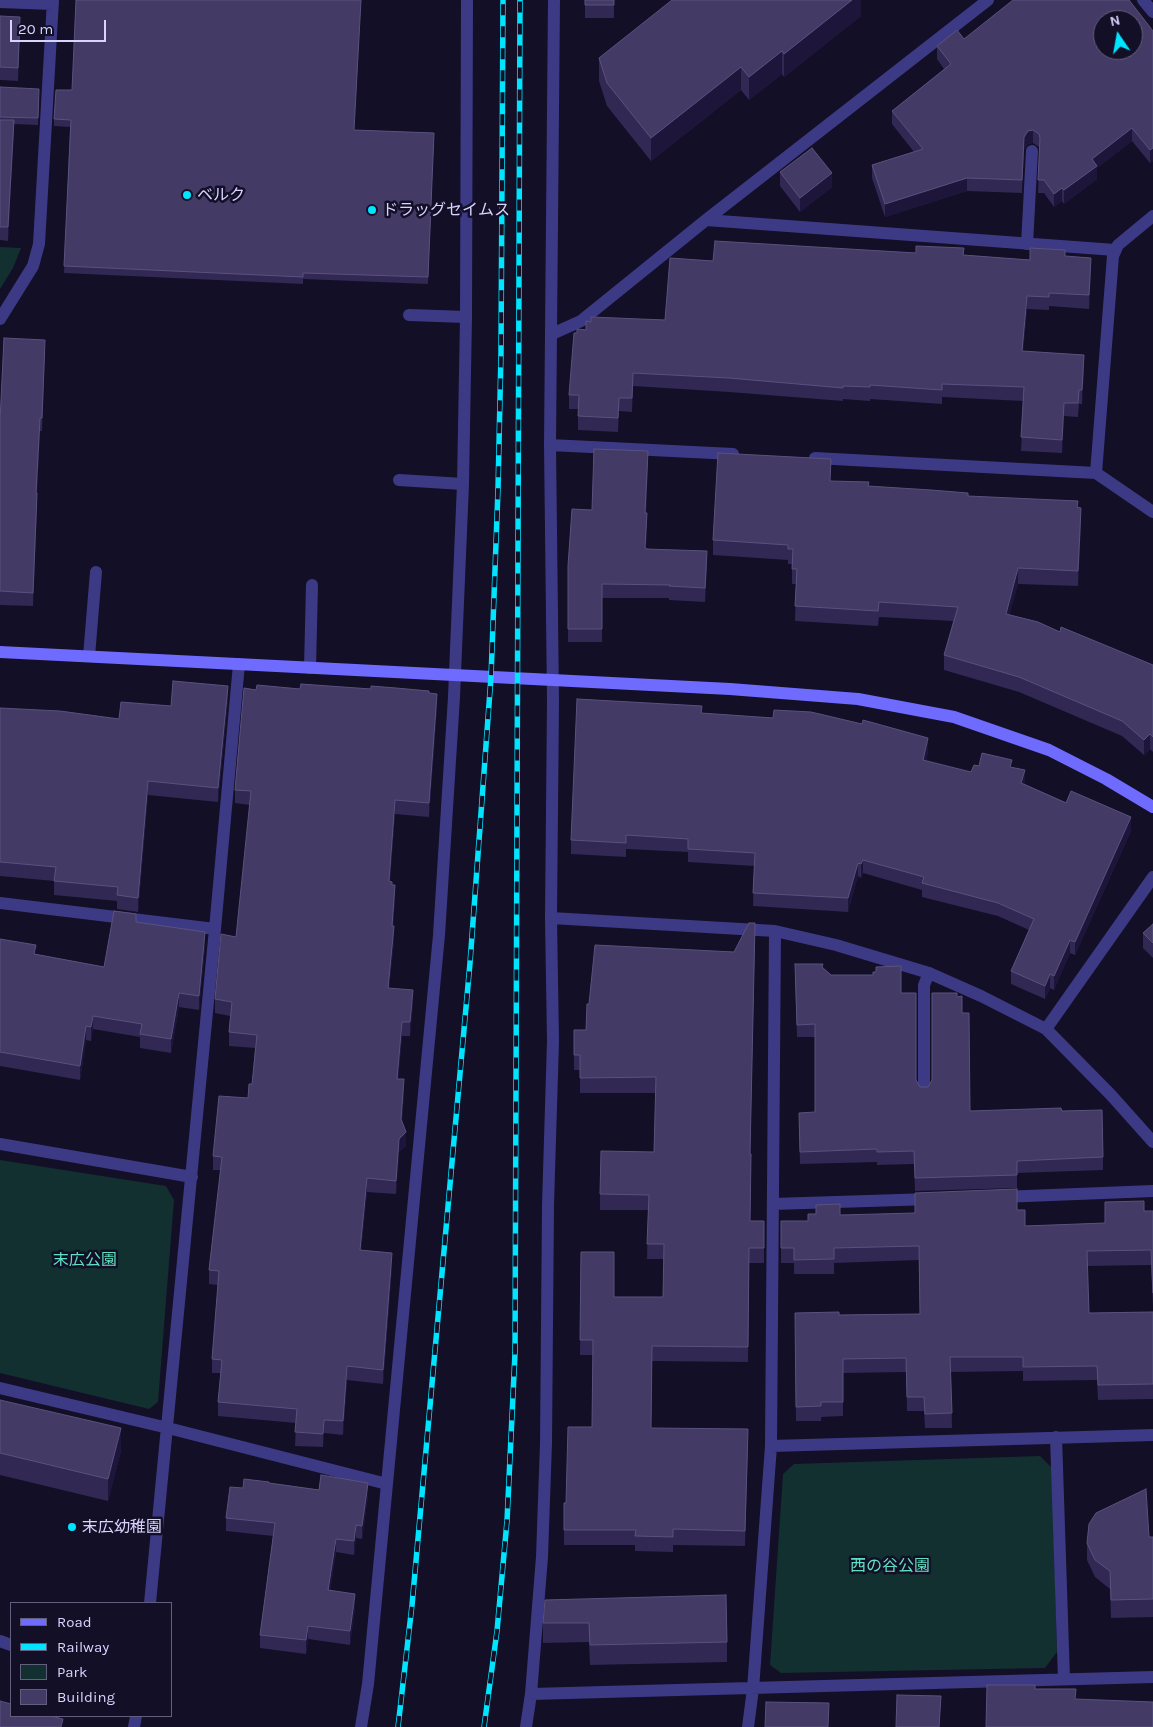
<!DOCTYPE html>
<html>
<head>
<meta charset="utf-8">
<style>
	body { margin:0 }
	#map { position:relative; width:1153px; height:1727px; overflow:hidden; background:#130f26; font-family:Karla,sans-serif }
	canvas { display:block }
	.legend { position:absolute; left:10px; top:1602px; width:162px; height:115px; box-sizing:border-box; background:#130f26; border:1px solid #625e7d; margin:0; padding:6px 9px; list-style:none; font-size:15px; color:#d9d4ff }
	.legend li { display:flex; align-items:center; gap:10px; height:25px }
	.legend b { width:25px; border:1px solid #625e7d }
	.north { position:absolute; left:1093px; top:10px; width:50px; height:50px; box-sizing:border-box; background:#130f26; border:1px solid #625e7d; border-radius:50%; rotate:348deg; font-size:14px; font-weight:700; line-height:20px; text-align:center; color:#d9d4ff }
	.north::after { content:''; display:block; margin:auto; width:18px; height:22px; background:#00e5ff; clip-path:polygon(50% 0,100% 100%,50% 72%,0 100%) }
	.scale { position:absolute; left:10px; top:20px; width:96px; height:22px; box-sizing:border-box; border:2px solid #d9d4ff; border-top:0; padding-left:6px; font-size:15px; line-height:18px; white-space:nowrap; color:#d9d4ff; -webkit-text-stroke:4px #130f26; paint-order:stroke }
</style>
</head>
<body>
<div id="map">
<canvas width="1153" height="1727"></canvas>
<ul class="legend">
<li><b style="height:6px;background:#6f6bff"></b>Road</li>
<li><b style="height:6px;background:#00e5ff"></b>Railway</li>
<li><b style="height:14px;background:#12302f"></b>Park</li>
<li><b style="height:14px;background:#433a66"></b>Building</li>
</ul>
<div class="north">N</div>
<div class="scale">20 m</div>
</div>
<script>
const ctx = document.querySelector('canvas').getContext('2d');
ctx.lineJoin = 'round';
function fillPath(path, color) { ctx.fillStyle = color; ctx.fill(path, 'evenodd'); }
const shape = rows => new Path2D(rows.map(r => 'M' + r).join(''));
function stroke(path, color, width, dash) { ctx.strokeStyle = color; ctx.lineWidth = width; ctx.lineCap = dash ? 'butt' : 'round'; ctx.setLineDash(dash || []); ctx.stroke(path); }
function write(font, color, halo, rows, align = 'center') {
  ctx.font = font + ' Karla,"Noto Sans JP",sans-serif'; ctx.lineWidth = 5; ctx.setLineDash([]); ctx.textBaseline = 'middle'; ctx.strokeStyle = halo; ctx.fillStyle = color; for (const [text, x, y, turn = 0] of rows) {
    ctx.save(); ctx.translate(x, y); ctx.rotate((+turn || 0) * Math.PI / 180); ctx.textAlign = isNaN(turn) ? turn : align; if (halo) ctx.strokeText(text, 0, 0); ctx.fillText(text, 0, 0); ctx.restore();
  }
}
fillPath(shape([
	[0,247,21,248,13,268,0,289],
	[0,1160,166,1186,174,1200,158,1402,149,1409,0,1373],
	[1040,1456,1052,1468,1057,1652,1045,1668,781,1673,770,1665,783,1474,794,1464]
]), '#12302f');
stroke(shape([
	[1027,244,1032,151],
	[409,315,466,317],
	[399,480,463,484],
	[89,656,96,572],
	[310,668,312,585],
	[924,1093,924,985,929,973]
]), '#3d3a85', 12);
stroke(shape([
	[1143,0,1153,12],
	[0,2,53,4],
	[706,220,1115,250],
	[0,319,33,266,39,244,53,0],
	[552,334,581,321,706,220,988,0],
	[550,445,733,454],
	[815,458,1096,473,1153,512],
	[1096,473,1113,256,1118,245,1153,216],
	[0,903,215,929],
	[551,918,775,931,836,945,929,973,981,996,1046,1029,1111,1095,1153,1142],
	[1046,1029,1153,877],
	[0,1144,192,1177],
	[1001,1197,1153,1191],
	[773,1204,931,1199],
	[0,1388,168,1428,387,1484],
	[1056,1437,1064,1679],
	[771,1446,1153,1435],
	[150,1603,215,929,239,664],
	[0,1641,11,1645],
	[531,1694,1153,1677],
	[134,1727,136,1716],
	[361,1727,368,1684,439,935,454,697,463,484,466,317,467,0],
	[526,1727,531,1694,542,1557,546,1443,548,1205,553,1041,551,918,553,701,550,445,554,0],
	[748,1727,753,1689,771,1446,775,931]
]), '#3d3a85', 12);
stroke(shape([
	[0,652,730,689,858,699,954,717,1049,750,1106,779,1153,807]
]), '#6f6bff', 12);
const rail = shape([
	[398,1727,412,1605,470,963,491,677,498,489,501,353,503,0],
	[484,1727,497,1631,507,1521,515,1353,520,0]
]);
stroke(rail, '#00e5ff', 5.5);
stroke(rail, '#130f26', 4, [11]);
fillPath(shape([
	[585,0,614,0,614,18,585,18],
	[861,0,861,16,784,77,782,74,749,100,741,90,651,161,607,106,599,81,599,58],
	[0,16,20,30,18,81,0,80],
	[1153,31,1153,161,1150,163,1132,141,1097,168,1097,179,1064,204,1062,201,1054,207,1044,193,1038,193,1040,149,1039,147,1033,143,1028,144,1024,150,1022,193,967,191,885,217,872,178,872,165,914,152,892,124,892,111,944,69,937,59,937,46,964,39],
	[0,87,39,96,38,125,14,124,8,241,0,240],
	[72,90,354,130,434,133,428,284,303,279,303,284,64,273,70,127,54,126,54,119],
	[780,172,832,187,800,212,780,186],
	[916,253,964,255,1030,260,1065,256,1091,272,1089,309,1049,306,1049,310,1027,309,1023,351,1084,369,1082,404,1079,404,1078,417,1064,416,1062,453,1021,451,1023,401,942,397,942,404,870,399,870,401,843,399,843,401,729,392,633,386,632,412,619,411,618,432,578,430,578,409,569,409,569,395,577,333,586,330,591,322,665,320,713,261],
	[45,353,42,431,40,431,37,493,37,507,33,606,0,605,0,421],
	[648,464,646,513,647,526,646,548,707,565,705,602,669,600,669,598,602,598,602,642,568,642,568,566,592,510],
	[831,481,869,486,1078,507,1081,523,1078,586,1018,584,1009,615,1153,665,1153,752,1150,749,1144,755,1122,736,1019,692,944,670,944,655,953,621,879,617,878,626,795,621,796,584,792,584,792,564,788,564,788,560,713,555,713,540],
	[371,689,429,693,437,707,429,817,395,814,390,881,395,899,393,926,394,940,389,988,413,1004,410,1036,402,1036,398,1079,404,1093,402,1121,406,1146,399,1152,396,1194,367,1192,361,1251,392,1267,383,1384,347,1380,343,1435,324,1433,323,1447,295,1446,296,1423,218,1416,218,1402,221,1373,212,1373,212,1359,218,1285,209,1284,209,1270,221,1170,213,1170,213,1156,248,1098,252,1084,255,1048,229,1046,229,1032,230,1016,215,1013,215,999,236,937,250,805,235,803,235,790,256,690],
	[228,700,218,802,148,795,138,912,117,909,117,901,54,895,54,881,0,876,0,708,119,719,171,706],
	[702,713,928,752,926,761,971,772,979,766,1012,767,1025,784,1131,831,1075,955,1070,953,1054,990,1050,988,1045,999,1011,984,1011,971,1029,930,998,916,922,897,922,890,863,873,861,878,858,876,848,912,753,906,754,866,688,862,688,852,626,849,626,857,571,854,571,840],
	[136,922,205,946,199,1010,179,1007,171,1053,140,1048,140,1037,93,1029,91,1041,86,1040,80,1080,0,1066,0,939,36,954,104,967],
	[1153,924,1153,958,1143,948,1143,933],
	[755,938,750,1154,751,1169,750,1221,764,1221,764,1263,749,1263,748,1362,652,1361,651,1428,748,1444,745,1546,673,1545,673,1552,635,1551,635,1545,564,1545,564,1503,566,1503,592,1427,593,1355,580,1355,581,1252,614,1297,663,1297,664,1259,647,1259,648,1210,600,1210,600,1194,654,1152,656,1093,580,1093,580,1070,574,1070,574,1030,586,1030,589,1004,734,952],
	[823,968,831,975,901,993,916,1080,920,1087,928,1087,932,1080,957,997,962,1013,970,1111,1062,1111,1103,1157,1103,1170,1017,1173,1017,1188,915,1191,914,1164,877,1165,877,1162,800,1164,799,1126,815,1112,815,1037,797,1037,795,976],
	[1017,1210,1025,1226,1105,1223,1144,1211,1153,1211,1153,1307,1151,1265,1087,1266,1089,1313,1153,1312,1153,1399,1098,1400,1097,1380,1023,1381,1023,1371,951,1372,952,1428,925,1428,924,1411,907,1411,906,1372,843,1373,843,1416,821,1417,821,1421,796,1421,795,1313,839,1315,920,1314,919,1260,834,1263,834,1274,794,1274,794,1263,781,1263,781,1221,808,1221],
	[0,1400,121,1451,108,1501,0,1475],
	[269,1483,368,1496,362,1539,356,1538,354,1555,336,1552,330,1591,355,1607,350,1645,308,1639,306,1654,260,1648,260,1635,273,1536,226,1531,226,1518,243,1488],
	[1153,1537,1153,1617,1111,1618,1110,1589,1095,1577,1087,1560,1087,1543],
	[545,1600,727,1642,727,1662,590,1665,589,1642,543,1643,543,1623]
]), '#312854');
fillPath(shape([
	[852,0,861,0,861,16,784,77,784,54],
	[20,17,20,30,18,81,18,68],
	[782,51,782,74,749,100,749,77],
	[741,67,741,90,651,161,651,138],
	[14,120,14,134,8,241,8,227],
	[1132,128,1132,141,1097,168,1097,179,1064,204,1064,190,1092,159],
	[1033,130,1033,143,1028,144,1024,150,1022,193,1024,137,1028,131],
	[1153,148,1153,161,1150,163,1150,150],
	[832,173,832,187,800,212,800,198],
	[967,178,967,191,885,217,885,204],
	[1062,188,1062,201,1054,207,1054,194],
	[1091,258,1091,272,1089,309,1089,295],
	[1027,296,1027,309,1022,365,1022,351],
	[45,340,45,353,42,431,42,418],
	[1084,355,1084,369,1082,404,1082,390],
	[619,398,619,411,618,432,618,418],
	[1064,403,1064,416,1062,453,1062,440],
	[40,418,40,431,36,507,36,493],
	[648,451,648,464,645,526,645,513],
	[37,493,37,507,33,606,33,593],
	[1081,508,1081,523,1078,586,1078,571],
	[647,513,647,526,645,561,645,547],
	[1018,568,1018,584,1006,629,1006,614],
	[228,686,228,700,218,802,218,788],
	[437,694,437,707,429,817,429,803],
	[1150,734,1150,749,1144,755,1144,740],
	[928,738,928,752,923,773,923,760],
	[1025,770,1025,784,1021,796,1021,783],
	[148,781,148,795,138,912,138,898],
	[395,800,395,814,389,895,389,881],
	[1131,817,1131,831,1075,955,1075,942],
	[863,860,863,873,861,878,861,864],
	[858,863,858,876,848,912,848,898],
	[395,885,395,899,392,939,392,926],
	[394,926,394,940,388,1001,388,988],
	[205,932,205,946,199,1010,199,996],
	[1070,940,1070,953,1054,990,1054,976],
	[1050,974,1050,988,1045,999,1045,986],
	[413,990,413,1004,410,1036,410,1022],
	[179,993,179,1007,171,1053,171,1039],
	[93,1016,93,1029,91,1041,91,1027],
	[402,1022,402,1036,397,1092,397,1079],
	[86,1026,86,1040,80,1080,80,1066],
	[404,1079,404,1093,401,1132,401,1119],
	[406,1132,406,1146,399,1152,396,1194,396,1181,399,1139],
	[367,1178,367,1192,360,1264,360,1250],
	[392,1253,392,1267,383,1384,383,1370],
	[347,1366,347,1380,343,1435,343,1421],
	[324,1420,324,1433,323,1447,323,1434],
	[121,1428,121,1451,108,1501,108,1479],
	[368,1483,368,1496,362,1539,362,1526],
	[356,1525,356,1538,354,1555,354,1541],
	[336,1539,336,1552,328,1604,328,1590],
	[355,1594,355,1607,350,1645,350,1631],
	[308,1626,308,1639,306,1654,306,1640],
	[941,1696,940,1727,939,1727]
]), '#1d163a');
const building = shape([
	[76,0,361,0,354,130,434,133,428,277,303,273,303,277,64,266,71,120,54,119,56,90,72,90,76,0],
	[585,0,614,0,614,5,585,5,585,0],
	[672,0,852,0,784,54,782,51,749,77,741,67,651,138,607,83,599,58,672,0],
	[1013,0,1129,0,1153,31,1153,148,1150,150,1132,128,1092,159,1097,166,1064,190,1062,188,1054,194,1044,180,1038,180,1040,138,1039,134,1033,130,1028,131,1024,137,1022,180,967,178,885,204,872,165,923,149,892,111,951,64,937,46,957,30,964,39,1013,0],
	[1103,20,1133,20,1133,50,1103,50,1103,20],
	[0,16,20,17,18,68,0,67,0,16],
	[0,87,39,89,38,118,0,117,0,87],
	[0,120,14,120,8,227,0,227,0,120],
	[812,148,832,173,800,198,780,172,812,148],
	[715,241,916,253,916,246,964,248,963,255,1030,260,1030,248,1065,250,1065,256,1091,258,1089,295,1049,293,1049,297,1027,296,1022,351,1084,355,1082,390,1079,390,1078,403,1064,403,1062,440,1021,437,1024,387,942,384,942,390,870,385,870,387,843,386,843,388,729,378,633,373,632,398,619,398,618,418,578,416,579,395,569,395,574,333,577,333,577,329,586,330,586,321,591,322,591,317,665,320,670,258,713,261,715,241],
	[4,338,45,340,42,418,40,418,36,493,37,493,33,593,0,591,0,421,4,338],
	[594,449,648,451,645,513,647,513,645,547,646,549,707,551,705,588,669,586,670,585,602,584,602,629,568,629,568,566,572,509,592,510,594,449],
	[718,453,831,459,830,481,869,482,868,486,931,490,968,493,968,496,1078,501,1077,507,1081,508,1078,571,1018,568,1006,614,1038,622,1060,632,1061,627,1153,665,1153,737,1150,734,1144,740,1122,721,1019,677,944,655,958,607,879,602,878,611,795,606,797,569,792,569,793,549,788,549,788,545,713,540,718,453],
	[173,681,228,686,218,788,148,781,138,898,117,895,118,887,54,881,56,867,0,862,0,708,60,711,119,719,121,702,171,706,173,681],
	[301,684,371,689,371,686,396,688,429,691,429,693,437,694,429,803,395,800,389,881,392,882,392,885,395,885,392,926,394,926,388,988,413,990,410,1022,402,1022,397,1079,404,1079,401,1119,406,1132,399,1139,396,1181,367,1178,360,1250,392,1253,383,1370,347,1366,343,1421,324,1420,323,1434,295,1432,297,1409,218,1402,222,1360,212,1359,219,1271,209,1270,222,1157,213,1156,219,1096,248,1098,249,1084,252,1084,257,1035,229,1032,232,1002,215,999,221,934,236,937,251,791,235,790,244,688,256,690,257,685,300,689,301,684],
	[577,699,702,706,701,713,773,718,774,710,811,712,862,724,863,720,928,738,923,760,971,772,974,765,979,766,982,753,1012,760,1010,767,1025,770,1021,783,1066,803,1071,791,1131,817,1075,942,1070,940,1054,976,1050,974,1045,986,1011,971,1034,919,998,903,922,883,924,877,863,860,861,864,858,863,848,898,753,893,755,853,688,849,688,839,626,835,626,843,571,840,577,699],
	[114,911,136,914,136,922,205,932,199,996,179,993,171,1039,140,1034,142,1024,93,1016,91,1027,86,1026,80,1066,0,1052,0,939,36,945,34,954,104,967,114,911],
	[749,923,755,923,750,1154,751,1154,750,1221,764,1221,764,1248,749,1248,748,1347,652,1346,651,1428,748,1429,745,1531,673,1529,673,1537,635,1536,636,1530,564,1530,564,1503,566,1503,568,1427,592,1427,593,1340,580,1340,581,1252,614,1252,614,1297,663,1297,664,1244,647,1244,649,1195,600,1194,601,1151,654,1152,656,1077,580,1078,580,1055,574,1055,574,1030,586,1030,587,1004,589,1004,595,945,734,952,749,923],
	[1153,924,1153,943,1143,933,1153,924],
	[795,964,823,964,822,967,831,975,873,975,873,972,876,972,876,967,901,966,901,993,916,993,916,1080,920,1087,928,1087,932,1080,932,993,957,993,957,997,962,996,962,1013,969,1013,970,1111,1061,1108,1062,1111,1102,1110,1103,1157,1017,1161,1017,1175,915,1178,914,1151,877,1152,877,1149,800,1152,799,1113,815,1112,815,1024,797,1025,795,964],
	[1017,1189,1017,1210,1025,1210,1025,1226,1105,1223,1105,1202,1144,1201,1144,1211,1153,1211,1153,1293,1151,1250,1087,1251,1089,1313,1153,1312,1153,1384,1098,1385,1097,1366,1023,1367,1023,1357,950,1357,952,1413,925,1414,924,1397,907,1397,906,1358,843,1359,843,1402,821,1402,821,1406,796,1407,795,1313,839,1312,839,1315,920,1314,919,1246,834,1248,834,1259,794,1260,794,1248,781,1248,781,1221,808,1221,808,1214,816,1214,816,1205,840,1204,840,1215,915,1213,915,1193,1017,1189],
	[0,1400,121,1428,108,1479,0,1453,0,1400],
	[321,1475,368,1483,362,1526,356,1525,354,1541,336,1539,328,1590,355,1594,350,1631,308,1626,306,1640,260,1635,275,1523,226,1518,230,1487,243,1488,244,1479,269,1482,269,1483,319,1490,321,1475],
	[1146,1489,1149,1537,1153,1537,1153,1599,1111,1600,1110,1571,1095,1560,1087,1543,1089,1524,1096,1513,1146,1489],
	[726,1595,727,1642,590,1645,589,1623,543,1623,545,1600,726,1595],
	[987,1685,1035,1685,1035,1689,1076,1689,1075,1699,1153,1702,1153,1727,986,1727,987,1685],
	[897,1695,941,1696,939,1727,896,1727,897,1695],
	[0,1701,11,1704,11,1716,51,1716,63,1719,61,1727,0,1727,0,1701],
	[766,1702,829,1703,828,1727,765,1727,766,1702]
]);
fillPath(building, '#433a66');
stroke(building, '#5a527e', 1);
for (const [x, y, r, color] of [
	[187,195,5,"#00e5ff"],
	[372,210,5,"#00e5ff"],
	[72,1527,5,"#00e5ff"]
]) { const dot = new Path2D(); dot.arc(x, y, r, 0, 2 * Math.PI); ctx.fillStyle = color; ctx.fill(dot); stroke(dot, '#130f26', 2); }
write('16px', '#d9d4ff', '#130f26', [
	["ベルク",197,195],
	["ドラッグセイムス",382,210],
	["末広幼稚園",82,1527]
], 'left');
write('16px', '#5fe0c0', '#130f26', [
	["末広公園",85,1260],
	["西の谷公園",890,1566]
]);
</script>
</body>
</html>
